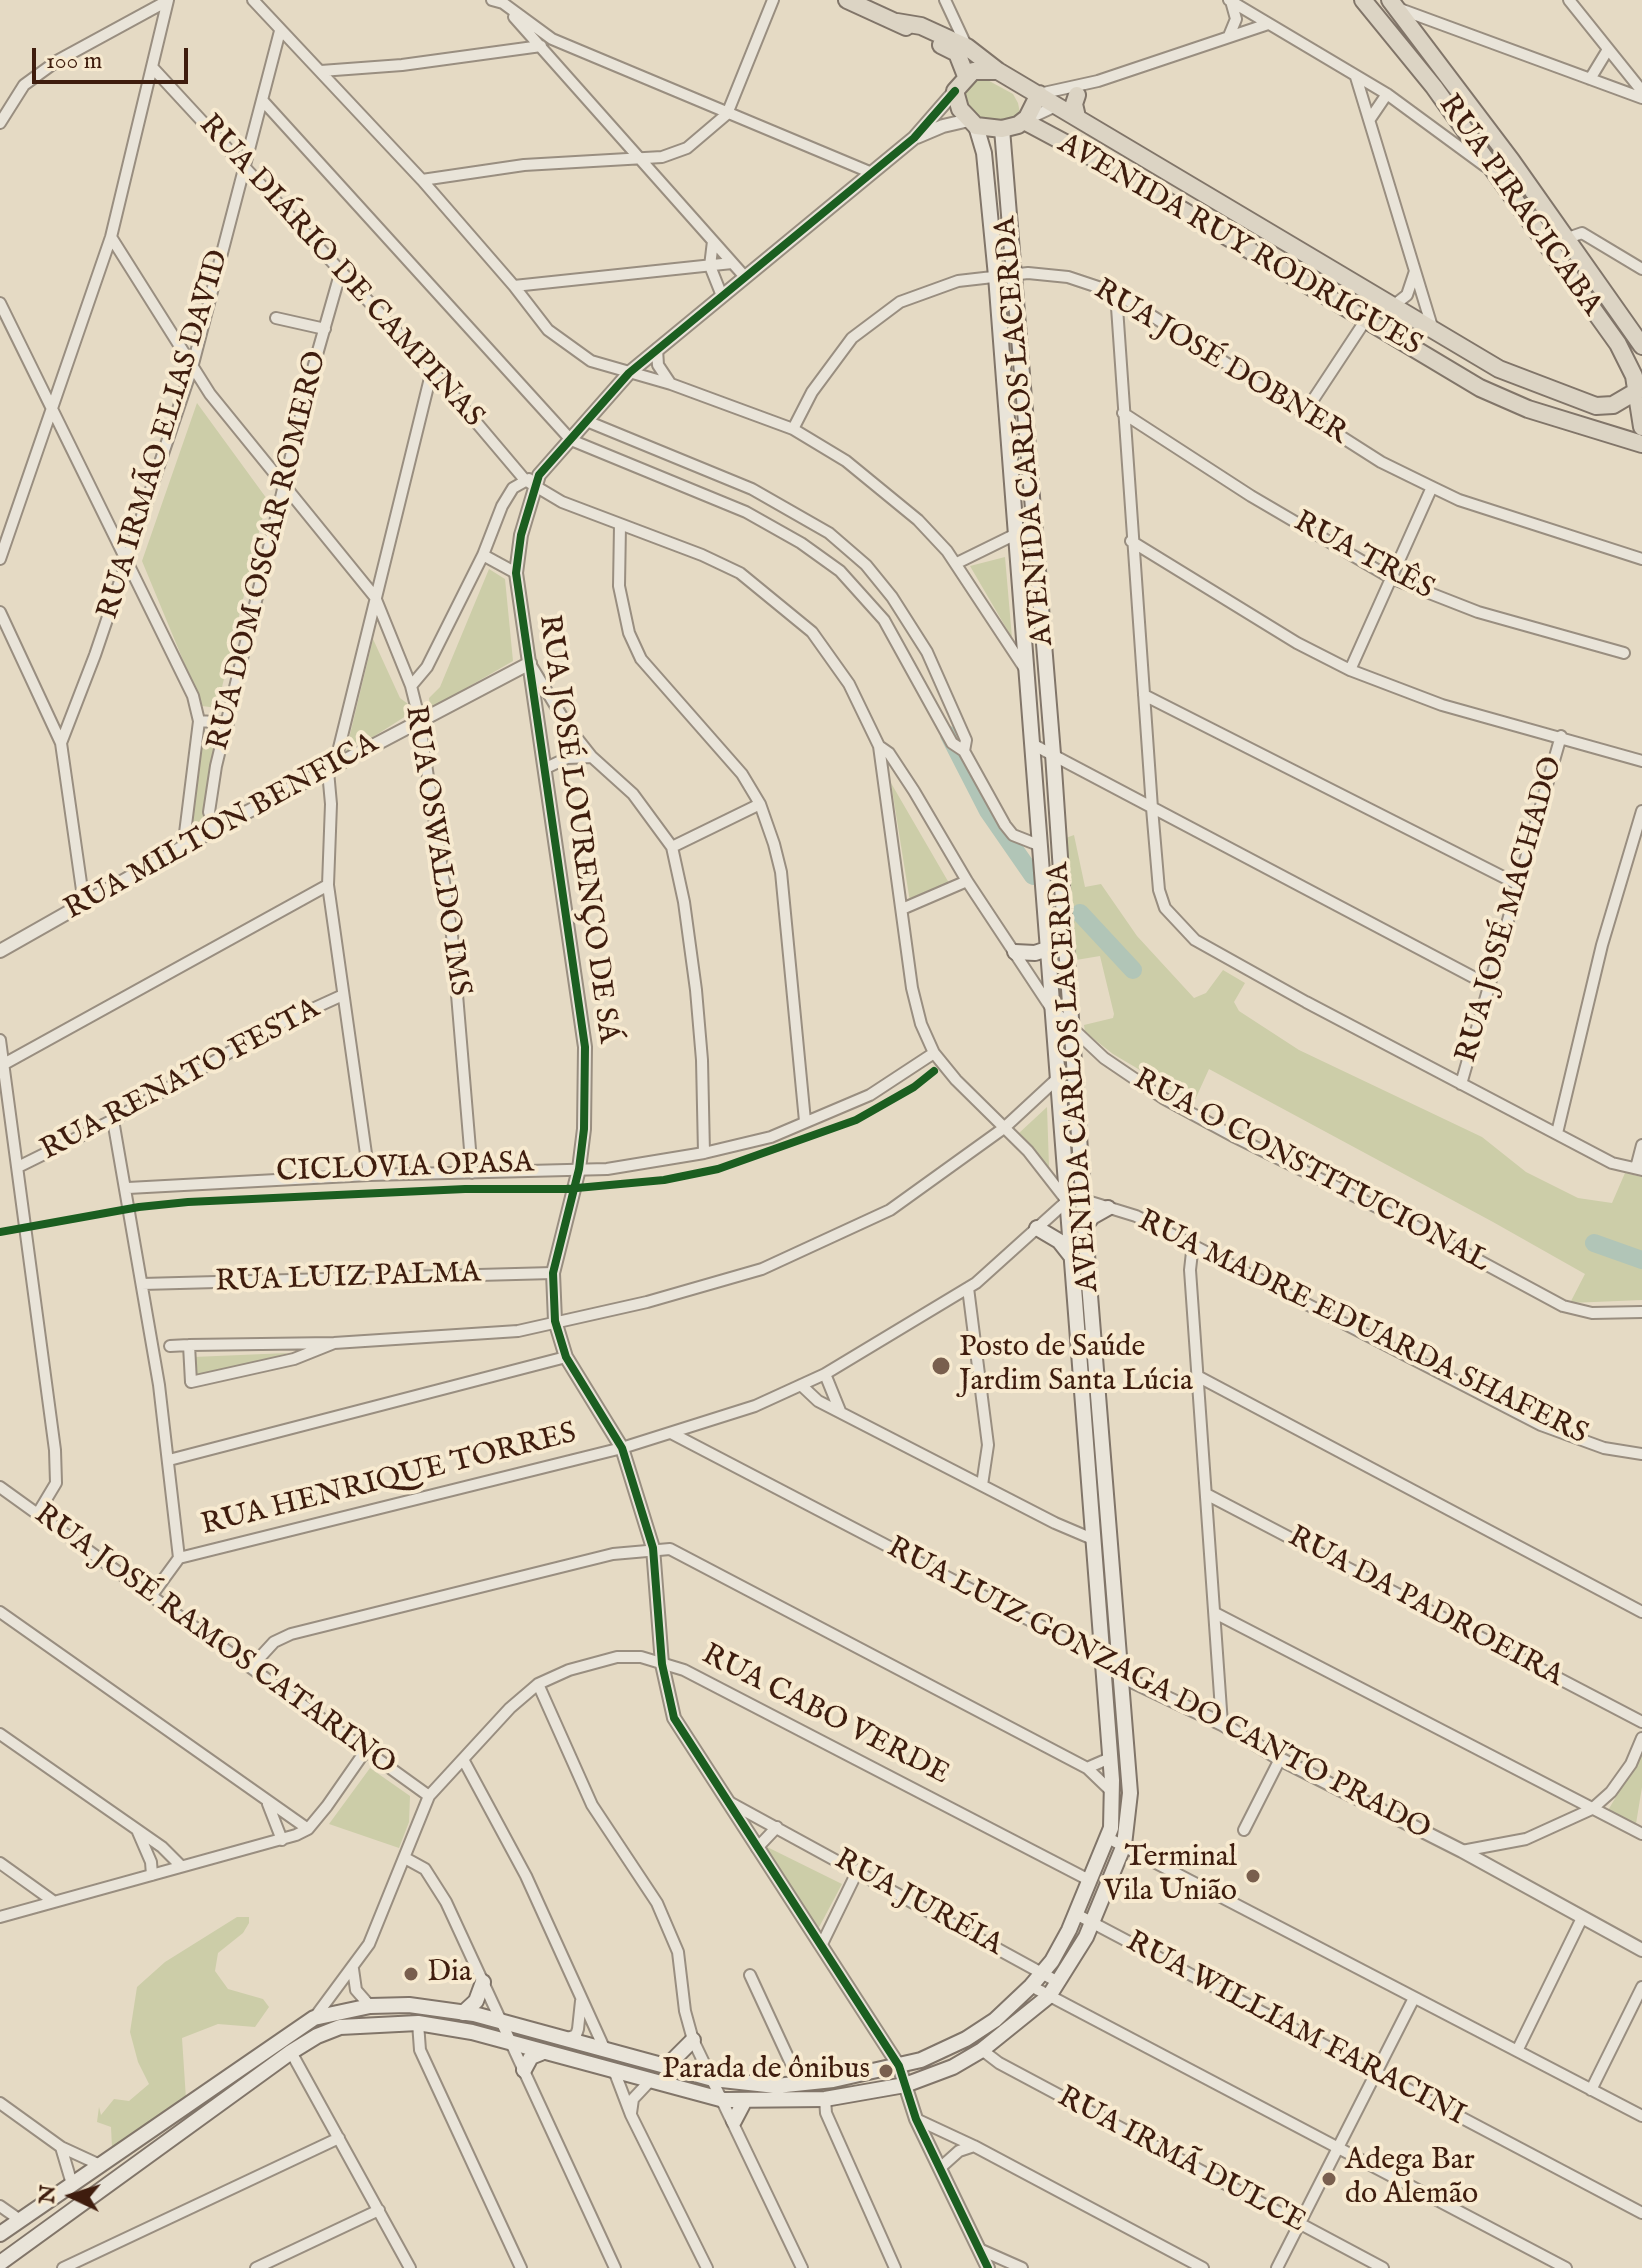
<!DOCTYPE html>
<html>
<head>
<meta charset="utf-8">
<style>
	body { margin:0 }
	#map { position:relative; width:1642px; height:2268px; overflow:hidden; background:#e5dac4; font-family:"IM FELL English",serif }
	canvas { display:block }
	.north { position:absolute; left:32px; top:2156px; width:80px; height:80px; -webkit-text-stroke:6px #f7ead0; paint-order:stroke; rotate:274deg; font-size:22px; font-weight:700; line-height:32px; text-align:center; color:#3f1d0e }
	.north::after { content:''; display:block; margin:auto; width:28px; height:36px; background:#3f1d0e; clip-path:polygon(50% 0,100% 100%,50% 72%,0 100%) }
	.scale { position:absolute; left:32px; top:48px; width:156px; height:36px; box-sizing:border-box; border:4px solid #3f1d0e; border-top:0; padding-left:10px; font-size:24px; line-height:28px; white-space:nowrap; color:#3f1d0e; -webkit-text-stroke:6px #f7ead0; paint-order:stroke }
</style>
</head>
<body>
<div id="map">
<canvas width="1642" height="2268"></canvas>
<div class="north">N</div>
<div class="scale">100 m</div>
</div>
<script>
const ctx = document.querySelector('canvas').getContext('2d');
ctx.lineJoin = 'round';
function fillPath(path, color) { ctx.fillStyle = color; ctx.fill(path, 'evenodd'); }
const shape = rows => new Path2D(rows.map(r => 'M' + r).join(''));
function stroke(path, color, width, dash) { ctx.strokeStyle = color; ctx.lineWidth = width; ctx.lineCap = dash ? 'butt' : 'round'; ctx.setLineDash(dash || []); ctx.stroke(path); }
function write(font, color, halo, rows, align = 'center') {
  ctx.font = font + ' "IM FELL English",serif'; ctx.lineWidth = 8; ctx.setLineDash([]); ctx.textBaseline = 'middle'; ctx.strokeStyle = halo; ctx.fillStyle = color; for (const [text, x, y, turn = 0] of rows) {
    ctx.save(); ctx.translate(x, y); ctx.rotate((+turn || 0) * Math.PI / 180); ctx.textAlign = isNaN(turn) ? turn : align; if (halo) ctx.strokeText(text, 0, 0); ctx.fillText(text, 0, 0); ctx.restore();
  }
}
fillPath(shape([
	[982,77,1013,94,1018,103,1020,113,1013,123,982,118,965,104,962,86],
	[197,403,267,499,217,708,202,706,142,561],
	[1005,557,1012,638,970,566],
	[489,569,505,579,513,661,430,709,429,698,440,687],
	[373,639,400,698,408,704,409,714,345,755],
	[223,729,200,836,187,837,201,732],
	[891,783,949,883,910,902],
	[1074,835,1085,887,1101,884,1137,936,1194,998,1206,993,1223,970,1245,983,1234,1002,1239,1011,1299,1050,1482,1137,1526,1172,1578,1198,1612,1203,1625,1173,1642,1177,1642,1300,1570,1303,1585,1274,1493,1222,1209,1069,1194,1102,1113,1054,1085,1032,1084,1025,1113,1018,1114,1014,1100,956,1076,960,1063,839],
	[1047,1107,1049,1167,1018,1134],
	[288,1353,194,1382,193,1357],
	[1642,1753,1642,1787,1635,1830,1607,1812],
	[370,1768,410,1796,409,1822,399,1848,329,1824],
	[759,1843,842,1884,816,1933],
	[237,1917,249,1917,249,1923,243,1933,218,1953,215,1971,228,1989,263,1999,269,2007,255,2027,218,2024,182,2038,186,2099,112,2148,111,2127,97,2122,99,2107,101,2115,114,2099,129,2101,149,2084,138,2062,130,2032,137,1987,165,1962]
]), '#cccda8');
stroke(shape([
	[949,735,988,811,1033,876],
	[1080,913,1133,970],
	[1594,1243,1642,1260]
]), '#b1c5b7', 18);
const minor = shape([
	[253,0,422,180,514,286,548,330,591,361,671,384,793,429,846,461,918,520,947,551,1025,669],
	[492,0,503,3,552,39,872,173],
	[945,0,966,45],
	[1229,0,1387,94,1485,166],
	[1569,0,1642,91],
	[1400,9,1642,98],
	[514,17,745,277],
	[1229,36,1236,19,1231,1],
	[152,67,432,370,525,480,562,502,702,555,740,573,812,632,849,684,879,746,889,753,914,791,967,881,1051,1008,1104,1058,1163,1098,1235,1137,1411,1224,1563,1306,1592,1313,1642,1312],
	[321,71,402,65,541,46],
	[1356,77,1433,330],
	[1590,79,1607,51],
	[1039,94,1098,81,1268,24],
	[263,101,571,440,746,512,801,543,840,571,884,620,952,743,964,751],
	[1370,119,1387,94],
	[1026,120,1058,105],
	[0,123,24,85,57,61,167,1],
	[422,180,524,165,662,157,687,148,727,114,773,0],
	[111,237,210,394,375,597,411,686,419,718,452,935,472,1173],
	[1565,239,1582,233,1642,269],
	[713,241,710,266,722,296],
	[514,286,732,263],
	[1116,293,1152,808,1159,890,1165,908,1195,940,1306,1002,1612,1163,1642,1170],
	[0,303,193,696,199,721,183,849],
	[1393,306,1407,295,1415,271],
	[276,318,325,329],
	[657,349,658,365,670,383],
	[1305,412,1365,321],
	[1123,413,1251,496,1391,578,1478,612,1624,653],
	[589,422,752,489,829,533,866,565,892,597,927,652,966,740,964,751,1005,825,1013,835,1041,846],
	[793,429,812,392,852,338,900,302,958,281,1028,273,1068,277,1116,293,1381,462,1432,487,1459,500,1642,559],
	[620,525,619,586,629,633,641,659,742,774,760,804,774,844,781,872,805,1121],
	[1131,541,1297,643,1350,670,1442,705,1642,761],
	[483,555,516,573],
	[0,559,111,237,168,0],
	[957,563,1016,534,1035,533],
	[0,612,61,743,84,904],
	[532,667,569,728,592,757,633,794,672,847,684,902,696,990,702,1060,704,1153],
	[1350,670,1432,487],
	[411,686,427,667,483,555,502,506,513,488,529,479],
	[1144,695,1521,886],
	[199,721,228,723],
	[61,743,95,655,192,368,280,31],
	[1032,744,1490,986],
	[879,746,912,988,921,1024,934,1053,956,1080,1028,1151,1067,1201],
	[546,768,567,758,592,757],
	[215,829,209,812,216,766,308,386,340,274],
	[672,847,760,804],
	[902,909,967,881],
	[0,1040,55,1450,56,1483,38,1513],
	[4,1064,328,885],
	[1461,1084,1561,736],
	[113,1120,159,1385,179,1558],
	[1557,1133,1602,945,1642,811],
	[18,1167,113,1120,275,1026,343,995],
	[1636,1168,1642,1145],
	[369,1175,328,885,331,804,328,771,337,756,432,370],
	[128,1188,369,1175,607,1169,704,1153,771,1137,870,1095,934,1053],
	[1067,1201,1084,1200,1136,1216,1541,1425,1604,1448,1642,1454],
	[1193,1243,1190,1270,1222,1724],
	[142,1284,553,1273],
	[968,1288,988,1445,982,1485],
	[334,1343,294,1359,191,1382,189,1345,334,1343,518,1331,647,1302,762,1269,890,1210,1004,1128,1058,1078],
	[170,1346,189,1345],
	[825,1374,840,1411],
	[1199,1377,1642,1612],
	[801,1385,818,1401,1055,1523,1095,1540],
	[673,1434,1104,1659],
	[169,1460,566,1357],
	[0,1487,429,1796],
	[1208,1495,1642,1722],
	[152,1595,179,1558,622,1448,755,1406,825,1374,976,1283,1067,1201],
	[0,1612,308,1829],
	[1215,1613,1642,1834],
	[252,1666,274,1642,291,1634,613,1554,670,1549,1087,1768,1112,1792],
	[538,1684,592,1805,657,1903,678,1952,685,2011,693,2040,802,2268],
	[0,1734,162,1847,181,1866],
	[464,1761,526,1876,605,2050],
	[1087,1768,1110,1758],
	[727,1801,1058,1982],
	[268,1804,282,1840],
	[1244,1830,1280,1759],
	[138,1832,151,1862,152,1875],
	[1108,1838,1642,2116],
	[757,1848,777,1827],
	[1462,1851,1526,1839,1592,1809,1611,1792,1631,1764,1642,1738],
	[405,1858,425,1869,446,1902,615,2268],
	[0,1863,53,1901],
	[1076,1914,1642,2213],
	[0,1917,296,1835,308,1829,327,1806,366,1750],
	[821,1946,858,1870],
	[353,1969,356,1990,370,2006],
	[750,1975,800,2083],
	[1031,1986,1566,2268],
	[315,2017,369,1944,429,1796,510,1708,538,1684,569,1670,617,1657,641,1657,684,1670,1089,1880],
	[418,2023,420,2050,521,2268],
	[566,2039,576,2035,578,2029,581,2001],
	[982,2050,999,2063,1383,2268],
	[1517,2051,1582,1918],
	[291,2052,410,2268],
	[615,2073,631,2115,707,2268],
	[1591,2090,1642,1987],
	[825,2099,826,2113,895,2268],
	[0,2103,61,2147,100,2165],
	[631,2113,633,2099,649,2082],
	[916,2119,974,2146,1203,2268],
	[61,2147,72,2184],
	[940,2168,959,2151,974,2146],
	[0,2206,20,2220],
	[979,2249,1022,2268],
	[63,2268,339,2138],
	[256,2268,379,2210],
	[1277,2268,1414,1998]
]);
const tertiary = shape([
	[955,91,914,138,629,373,539,475,521,535,516,573,585,1047,584,1129,579,1169,553,1273,555,1321,566,1357,622,1448,653,1548,662,1664,674,1718,899,2066,916,2119,988,2268],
	[917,137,943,126,969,120],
	[0,951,215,829,530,663],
	[1104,1659,1123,1677,1222,1724,1280,1759,1462,1851,1642,1950]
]);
const secondary = shape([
	[1015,952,1035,953,1047,949],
	[1086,1225,1092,1217,1108,1208],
	[1037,1228,1059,1241,1070,1255],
	[463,2013,476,2001,483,1982],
	[666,2067,693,2040],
	[524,2070,531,2057,541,2053],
	[734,2121,744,2102],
	[0,2234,314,2018,370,2006,409,2005,474,2014,713,2079,776,2086,833,2080,921,2060,966,2039,995,2020,1031,1986,1052,1961,1069,1930,1111,1828,1112,1780,996,276,984,153,976,126],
	[0,2263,291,2052,317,2036,340,2027,418,2023,472,2032,724,2100,825,2099,905,2085,953,2067,982,2050,1049,1996,1086,1937,1124,1845,1130,1793,1089,1283,1053,754,1002,129]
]);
const primary = shape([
	[847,0,906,27],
	[1363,0,1434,87,1618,344,1634,376,1642,427],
	[1390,0,1511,160,1642,346],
	[897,22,921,26,967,47,998,71,1499,369,1596,406,1613,405,1642,388],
	[941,45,957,53,966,76],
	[998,71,973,71,955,91,960,109,976,126,1002,129,1018,125,1027,118,1039,94],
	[1077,95,1074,104,1077,117],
	[1024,121,1112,168,1480,388,1528,409,1642,444]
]);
stroke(minor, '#998e80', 14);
stroke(tertiary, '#998e80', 16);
stroke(secondary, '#817569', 18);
stroke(primary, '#817569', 20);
stroke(minor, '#e9e4d9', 10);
stroke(tertiary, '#e9e4d9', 12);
stroke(secondary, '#e9e4d9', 14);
stroke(primary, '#dcd4c4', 16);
stroke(shape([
	[955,91,914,138,629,373,539,475,521,535,516,573,585,1047,584,1129,579,1169,553,1273,555,1321,566,1357,622,1448,653,1548,662,1664,674,1718,899,2066,916,2119,988,2268],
	[0,1232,139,1207,188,1202,465,1189,566,1189,664,1180,718,1169,856,1120,914,1087,934,1071]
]), '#1b5e20', 8);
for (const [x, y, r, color] of [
	[941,1366,10,"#795f4e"],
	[1253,1876,8,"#795f4e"],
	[411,1974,8,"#795f4e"],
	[886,2071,8,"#795f4e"],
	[1329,2179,8,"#795f4e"]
]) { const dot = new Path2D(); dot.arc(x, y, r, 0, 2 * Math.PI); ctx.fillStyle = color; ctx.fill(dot); stroke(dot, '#f7ead0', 3); }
write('30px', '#3f1d0e', '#f7ead0', [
	["RUA PIRACICABA",1519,206,55],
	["AVENIDA RUY RODRIGUES",1239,246,30],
	["RUA DIÁRIO DE CAMPINAS",340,272,48],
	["RUA JOSÉ DOBNER",1220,363,31],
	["AVENIDA CARLOS LACERDA",1026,431,-95],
	["RUA IRMÃO ELIAS DAVID",165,435,-73],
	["RUA DOM OSCAR ROMERO",269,551,-76],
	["RUA TRÊS",1363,557,28],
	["RUA MILTON BENFICA",222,828,-29],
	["RUA JOSÉ LOURENÇO DE SÁ",577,829,82],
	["RUA OSWALDO IMS",436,851,81],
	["RUA JOSÉ MACHADO",1511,910,-74],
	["AVENIDA CARLOS LACERDA",1075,1077,-94],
	["RUA RENATO FESTA",181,1081,-28],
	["CICLOVIA OPASA",405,1169,-2],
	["RUA O CONSTITUCIONAL",1311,1172,28],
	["RUA LUIZ PALMA",348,1279,-2],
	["RUA MADRE EDUARDA SHAFERS",1362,1329,26],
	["RUA HENRIQUE TORRES",389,1481,-14],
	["RUA DA PADROEIRA",1425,1608,28],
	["RUA JOSÉ RAMOS CATARINO",214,1641,36],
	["RUA LUIZ GONZAGA DO CANTO PRADO",1158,1690,28],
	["RUA CABO VERDE",825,1716,27],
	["RUA JURÉIA",918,1904,29],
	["RUA WILLIAM FARACINI",1295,2030,28],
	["RUA IRMÃ DULCE",1181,2161,28]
]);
write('30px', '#3f1d0e', '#f7ead0', [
	["Posto de Saúde",959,1349],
	["Jardim Santa Lúcia",959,1383],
	["Terminal",1237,1859,"right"],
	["Vila União",1237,1893,"right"],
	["Dia",427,1974],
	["Parada de ônibus",870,2071,"right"],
	["Adega Bar",1345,2162],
	["do Alemão",1345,2196]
], 'left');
</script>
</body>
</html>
